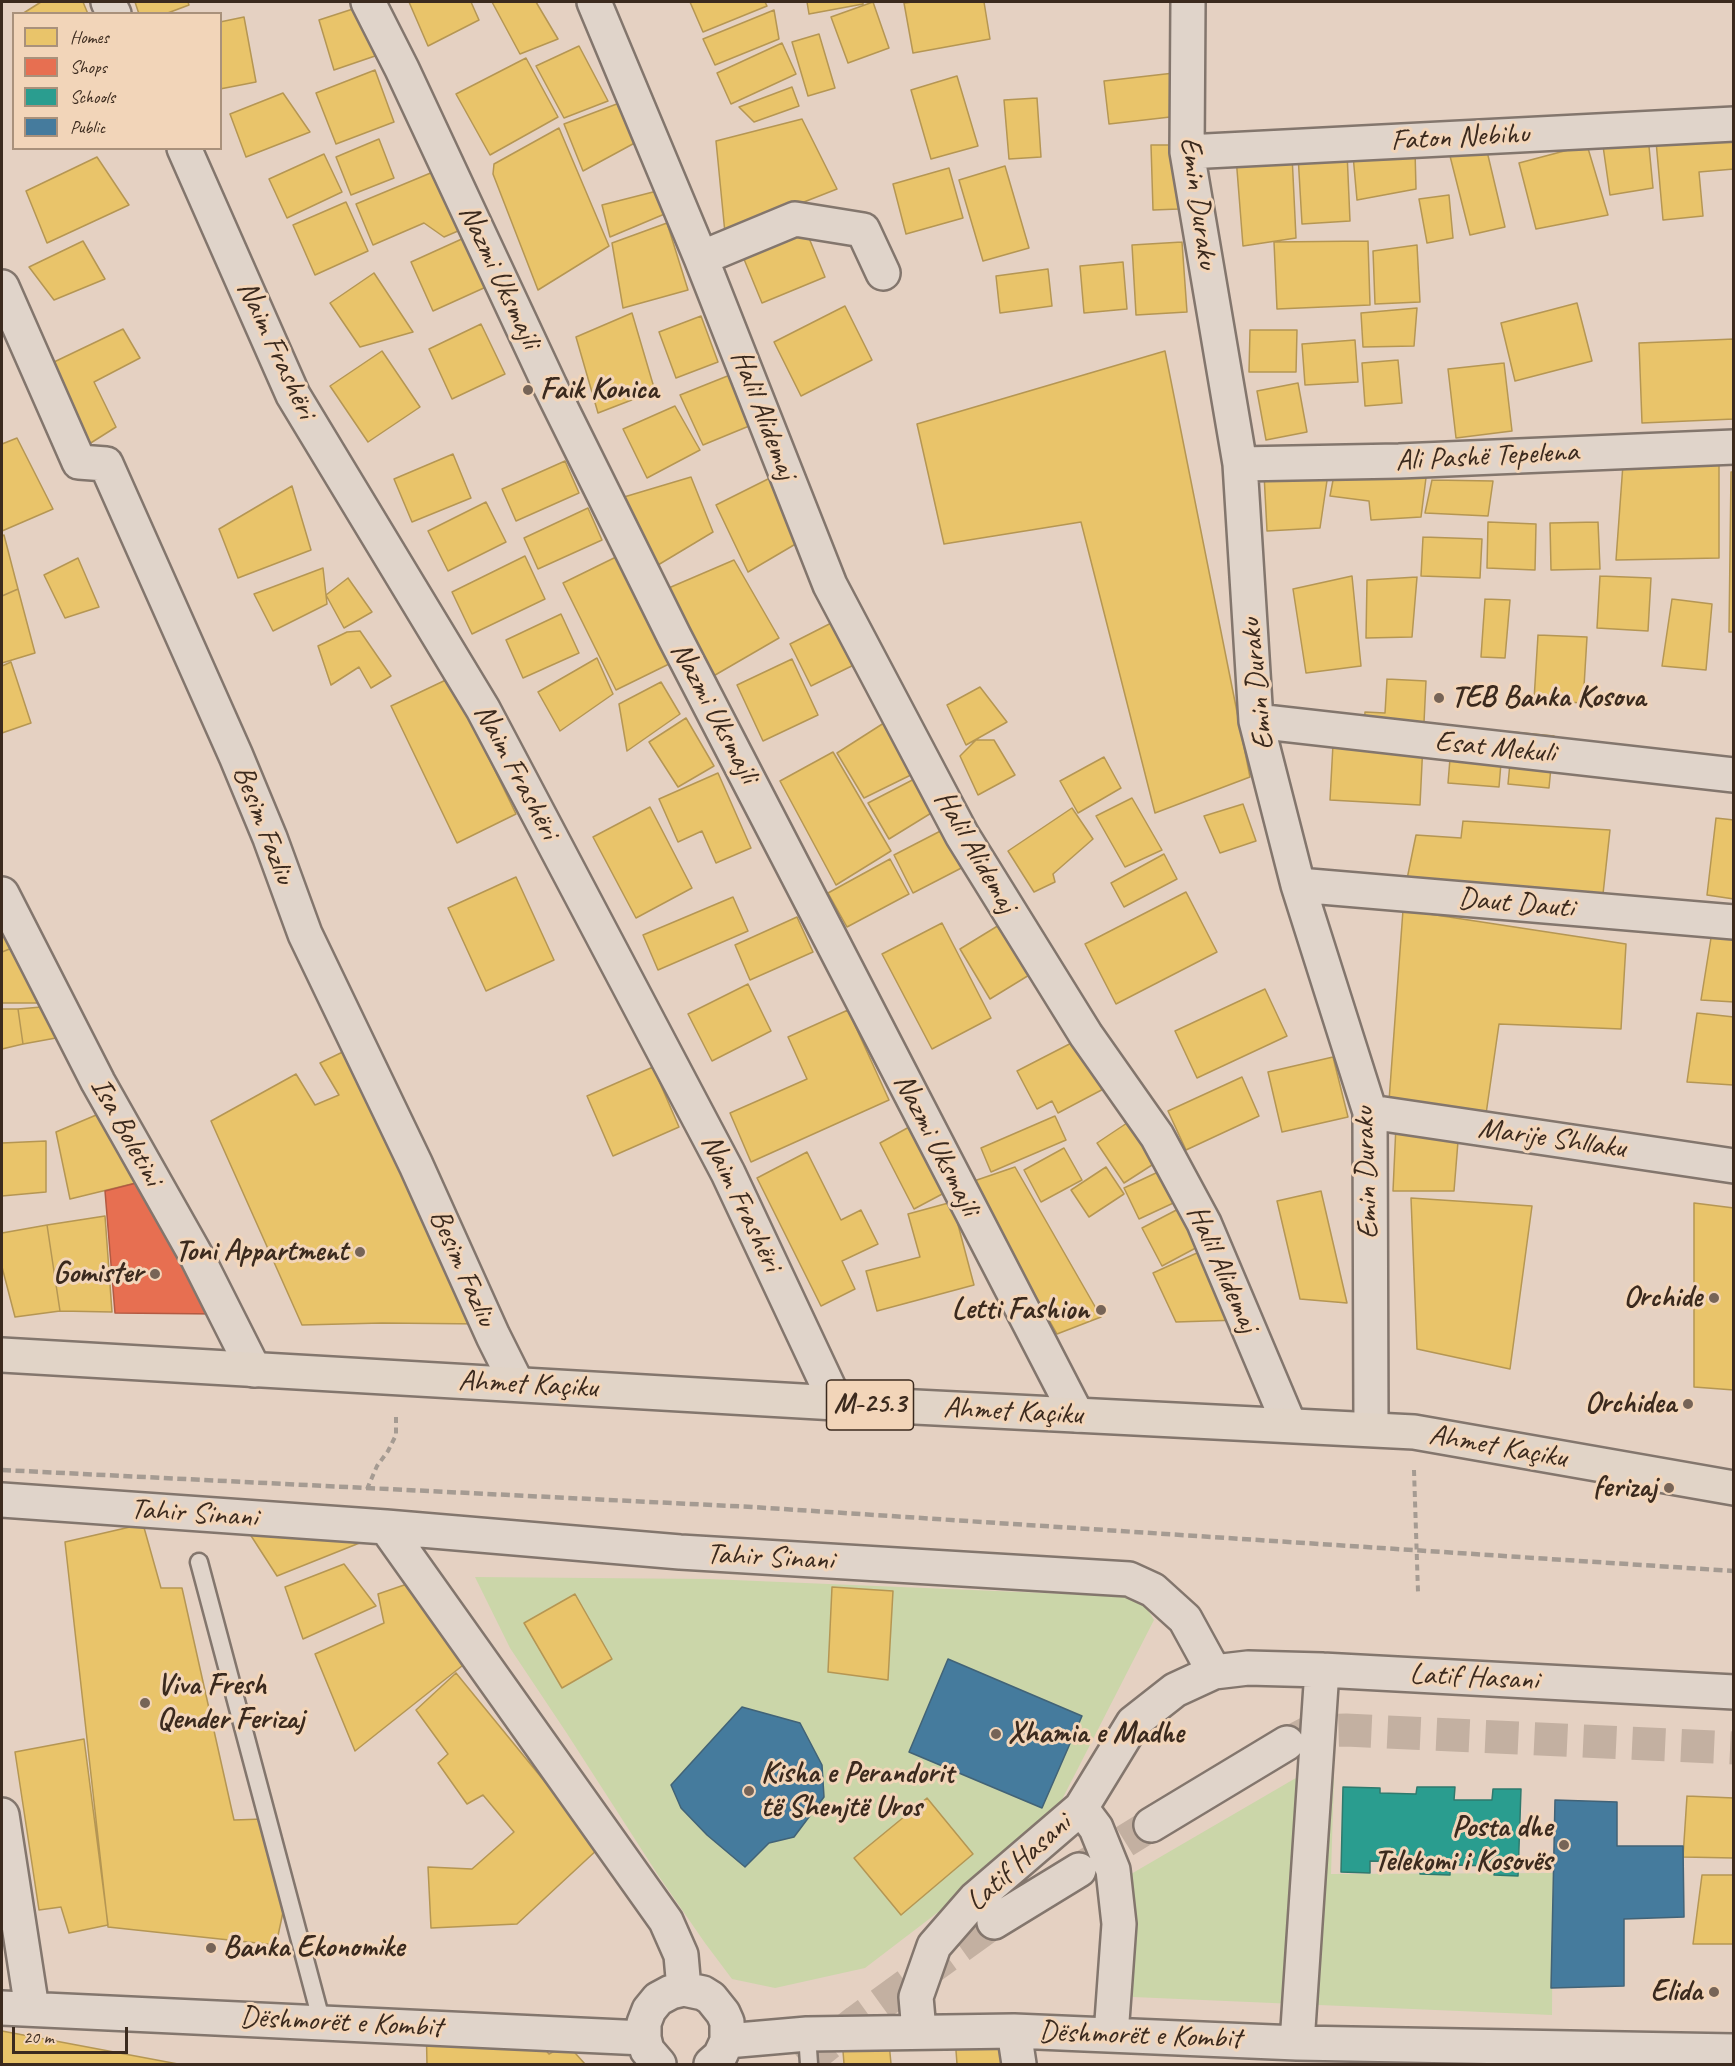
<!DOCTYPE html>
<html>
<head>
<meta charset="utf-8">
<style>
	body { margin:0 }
	#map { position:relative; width:1735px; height:2066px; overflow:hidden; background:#e5d1c2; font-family:Caveat,sans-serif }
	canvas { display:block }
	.frame { position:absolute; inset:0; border:3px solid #3b2a1e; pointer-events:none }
	.legend { position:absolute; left:12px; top:12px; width:210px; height:138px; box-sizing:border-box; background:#f2d5b9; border:2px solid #a9917b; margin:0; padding:8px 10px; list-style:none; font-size:18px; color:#3b2a1e }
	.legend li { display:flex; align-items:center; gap:12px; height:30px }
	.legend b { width:30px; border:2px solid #a9917b }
	.scale { position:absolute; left:12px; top:2027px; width:116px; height:27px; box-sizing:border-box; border:3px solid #3b2a1e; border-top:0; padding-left:8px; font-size:18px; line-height:21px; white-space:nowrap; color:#3b2a1e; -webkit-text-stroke:4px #f2d5b9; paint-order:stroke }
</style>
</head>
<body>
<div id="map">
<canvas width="1735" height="2066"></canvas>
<div class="frame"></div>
<ul class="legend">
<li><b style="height:16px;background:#e9c46a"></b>Homes</li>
<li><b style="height:16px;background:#e76f51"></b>Shops</li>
<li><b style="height:16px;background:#2a9d8f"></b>Schools</li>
<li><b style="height:16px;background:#457b9d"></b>Public</li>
</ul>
<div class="scale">20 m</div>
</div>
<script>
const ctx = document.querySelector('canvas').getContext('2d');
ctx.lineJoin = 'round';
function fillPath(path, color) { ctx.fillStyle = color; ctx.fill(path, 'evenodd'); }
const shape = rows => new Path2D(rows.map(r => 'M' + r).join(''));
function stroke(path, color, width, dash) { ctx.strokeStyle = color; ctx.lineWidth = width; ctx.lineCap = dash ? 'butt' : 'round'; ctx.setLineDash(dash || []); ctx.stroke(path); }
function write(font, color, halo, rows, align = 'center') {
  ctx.font = font + ' Caveat,sans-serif'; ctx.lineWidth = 6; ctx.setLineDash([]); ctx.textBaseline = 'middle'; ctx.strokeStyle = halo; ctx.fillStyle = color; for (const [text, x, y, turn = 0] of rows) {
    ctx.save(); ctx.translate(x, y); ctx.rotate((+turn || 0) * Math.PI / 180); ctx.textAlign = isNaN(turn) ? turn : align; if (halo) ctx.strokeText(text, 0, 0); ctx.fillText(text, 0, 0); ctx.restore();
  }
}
fillPath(shape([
	[475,1577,709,1579,1140,1597,1154,1620,1051,1821,1013,1855,865,1968,775,1988,732,1979,705,1943,658,1875,566,1732,510,1648],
	[1301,1775,1334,1777,1331,1874,1553,1873,1552,2015,1133,1997,1131,1874]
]), '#cbd6a9');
const homes = shape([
	[41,2,83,2,88,14,22,14,41,2],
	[135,2,188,2,189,5,165,14,139,14,135,2],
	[409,2,471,2,479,20,428,46,409,2],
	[492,2,536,2,558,39,520,54,492,2],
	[690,2,765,2,767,6,703,32,690,2],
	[807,2,863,2,863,4,809,14,807,2],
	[873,2,889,48,848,63,831,17,873,2],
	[913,2,984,2,990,39,913,53,904,3,913,2],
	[359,7,375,56,334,70,319,20,359,7],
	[774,10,779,39,715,65,703,39,774,10],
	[244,17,256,82,220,89,220,22,244,17],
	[819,34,835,88,808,96,792,42,819,34],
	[782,43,796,74,731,104,717,73,782,43],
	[579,46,608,101,564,118,536,66,579,46],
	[526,58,558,117,490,155,456,94,526,58],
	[375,70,394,122,336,144,316,93,375,70],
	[1174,73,1179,116,1109,124,1104,81,1174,73],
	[957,76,978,146,931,159,911,90,957,76],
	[792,87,799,106,754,122,739,107,792,87],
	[283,93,310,132,246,157,230,114,283,93],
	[1037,98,1041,157,1009,159,1004,100,1037,98],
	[622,102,642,139,583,171,564,124,622,102],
	[802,119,837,189,725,233,716,141,802,119],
	[559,128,609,246,538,290,493,174,494,164,559,128],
	[1734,133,1734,169,1699,172,1703,216,1663,220,1656,141,1734,133],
	[1648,136,1653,188,1610,195,1602,139,1648,136],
	[379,139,394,178,351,195,336,157,379,139],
	[1151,145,1177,145,1179,209,1153,210,1151,145],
	[1587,145,1608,215,1536,229,1519,163,1587,145],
	[1486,147,1505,227,1470,235,1450,156,1486,147],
	[1415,150,1416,189,1357,200,1353,155,1415,150],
	[1347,152,1350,221,1302,224,1298,155,1347,152],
	[324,154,342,192,287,218,269,179,324,154],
	[1292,155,1296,238,1243,246,1236,157,1292,155],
	[97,157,129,205,47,243,26,191,97,157],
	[1005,166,1029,248,983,261,959,180,1005,166],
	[949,168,963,218,906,234,893,184,949,168],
	[433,172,458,231,444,237,424,223,373,245,356,204,433,172],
	[657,191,667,213,610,237,602,205,657,191],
	[1449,195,1453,238,1427,243,1419,199,1449,195],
	[346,202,368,251,315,275,293,225,346,202],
	[802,221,825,277,762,303,739,247,802,221],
	[667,223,688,290,623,308,612,243,667,223],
	[464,238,486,287,433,311,411,262,464,238],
	[83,241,105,279,54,300,29,267,83,241],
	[1368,241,1370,305,1277,309,1274,242,1368,241],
	[1182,242,1187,312,1136,315,1132,245,1182,242],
	[1417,245,1420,302,1375,304,1373,251,1417,245],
	[1123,262,1127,309,1084,313,1080,266,1123,262],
	[1048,269,1052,306,1000,313,996,276,1048,269],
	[374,273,413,332,360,347,330,303,374,273],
	[1577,303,1592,361,1515,381,1501,323,1577,303],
	[845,306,872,360,801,396,774,342,845,306],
	[1417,308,1414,346,1363,347,1361,313,1417,308],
	[632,313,655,391,598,413,576,337,632,313],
	[701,316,718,362,676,378,659,332,701,316],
	[481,324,505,374,452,399,429,349,481,324],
	[123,329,140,358,94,382,116,427,86,446,54,362,123,329],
	[1250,330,1297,330,1296,372,1249,372,1250,330],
	[1734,339,1734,419,1642,423,1639,343,1734,339],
	[1355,340,1358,382,1305,385,1302,344,1355,340],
	[382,351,420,407,368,442,330,386,382,351],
	[1165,351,1250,777,1155,813,1081,522,944,544,917,424,1165,351],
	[1398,360,1402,403,1365,406,1362,363,1398,360],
	[1504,363,1512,431,1456,438,1448,369,1504,363],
	[735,373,754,424,703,445,680,395,735,373],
	[1298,383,1307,432,1266,440,1257,391,1298,383],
	[675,406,700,450,647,478,623,429,675,406],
	[17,438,53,509,2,531,2,444,17,438],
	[453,454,471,498,412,522,394,479,453,454],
	[1719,459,1719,558,1616,560,1623,464,1719,459],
	[565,461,579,493,516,521,502,489,565,461],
	[1329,467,1320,528,1267,531,1264,474,1329,467],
	[1427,470,1421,517,1371,520,1369,501,1330,496,1334,475,1427,470],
	[1731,472,1734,472,1734,632,1729,632,1731,472],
	[691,477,713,532,658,565,624,497,691,477],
	[770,478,799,542,748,572,716,505,770,478],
	[1432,480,1493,481,1488,516,1425,513,1432,480],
	[292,486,311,550,238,578,219,529,292,486],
	[486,502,506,542,448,571,428,531,486,502],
	[588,508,602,540,538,569,524,538,588,508],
	[1488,522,1536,524,1535,570,1487,568,1488,522],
	[1598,522,1600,569,1551,570,1550,523,1598,522],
	[4,535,18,589,2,596,2,536,4,535],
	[1423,537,1482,539,1480,578,1421,576,1423,537],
	[525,556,545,599,472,634,452,592,525,556],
	[616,557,669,664,616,690,563,583,616,557],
	[78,558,99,607,65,618,44,575,78,558],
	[734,560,779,638,710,678,664,590,734,560],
	[323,568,327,604,273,631,254,594,323,568],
	[1352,576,1361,666,1306,673,1293,589,1352,576],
	[1600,576,1651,578,1648,631,1597,628,1600,576],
	[1417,577,1412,637,1366,638,1367,580,1417,577],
	[348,578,372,612,344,628,326,595,348,578],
	[18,589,35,653,2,663,2,596,18,589],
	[1485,599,1510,600,1505,658,1481,657,1485,599],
	[1672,599,1712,604,1706,670,1662,666,1672,599],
	[561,614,579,653,523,678,506,640,561,614],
	[845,616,866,659,811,686,790,644,845,616],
	[360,631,391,676,371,688,359,667,331,685,318,646,347,632,360,631],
	[1538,635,1587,637,1583,703,1534,700,1538,635],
	[597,658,613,694,560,731,538,692,597,658],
	[792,659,818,715,763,741,737,685,792,659],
	[11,662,31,723,2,733,2,666,11,662],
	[450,678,516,814,457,843,391,706,450,678],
	[1387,679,1426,681,1420,805,1330,800,1333,744,1363,745,1365,712,1385,713,1387,679],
	[661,682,680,714,627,751,619,704,661,682],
	[980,687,1007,722,966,745,947,705,980,687],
	[686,718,714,766,678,787,649,742,686,718],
	[887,721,919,771,864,798,837,753,887,721],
	[1513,732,1554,736,1549,788,1508,784,1513,732],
	[1452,734,1503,739,1499,787,1448,783,1452,734],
	[976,740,994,740,1015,775,978,795,960,756,976,740],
	[833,752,891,851,836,885,780,781,833,752],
	[1104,757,1121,788,1078,813,1060,781,1104,757],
	[718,773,751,848,716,863,702,831,678,842,659,799,718,773],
	[922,775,941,807,889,839,868,803,922,775],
	[1132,798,1162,850,1125,867,1096,816,1132,798],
	[1243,804,1256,841,1220,853,1204,816,1243,804],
	[650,807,692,888,636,918,593,837,650,807],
	[1072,808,1093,839,1053,874,1055,882,1034,892,1008,851,1072,808],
	[1716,818,1734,820,1734,899,1707,895,1716,818],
	[1463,821,1610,830,1603,894,1406,884,1416,835,1461,838,1463,821],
	[954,824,973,862,913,893,894,855,954,824],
	[1164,854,1177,879,1124,907,1111,883,1164,854],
	[890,859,909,894,847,927,828,893,890,859],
	[516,877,554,960,486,991,448,908,516,877],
	[1186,892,1217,952,1116,1004,1085,944,1186,892],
	[733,897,748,931,658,970,643,935,733,897],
	[2,903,22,944,2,952,2,903],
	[1403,910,1626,944,1621,1029,1499,1024,1485,1121,1389,1101,1403,910],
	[797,917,813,952,750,980,735,945,797,917],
	[1009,919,1039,969,990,999,960,949,1009,919],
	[942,923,991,1018,932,1049,882,954,942,923],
	[1711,938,1734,939,1734,1002,1701,1000,1711,938],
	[22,944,51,1003,2,1003,2,952,22,944],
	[748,984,771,1031,712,1061,688,1014,748,984],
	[1265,989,1287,1036,1197,1078,1175,1031,1265,989],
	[53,1006,67,1036,23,1044,18,1009,53,1006],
	[2,1009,18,1009,23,1044,2,1049,2,1009],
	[848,1010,889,1100,751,1162,730,1113,807,1079,788,1037,848,1010],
	[1697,1013,1734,1017,1733,1085,1687,1082,1697,1013],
	[1085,1036,1111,1085,1058,1113,1052,1101,1037,1109,1017,1071,1085,1036],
	[355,1046,484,1324,382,1323,302,1325,211,1121,296,1074,315,1105,339,1095,320,1063,355,1046],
	[1333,1057,1348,1117,1282,1132,1268,1072,1333,1057],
	[653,1067,679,1127,613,1156,587,1096,653,1067],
	[1242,1077,1259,1116,1186,1150,1168,1111,1242,1077],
	[108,1110,148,1180,70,1199,56,1132,108,1110],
	[1139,1115,1166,1156,1124,1183,1097,1143,1139,1115],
	[1055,1116,1066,1140,991,1172,981,1148,1055,1116],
	[1396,1125,1459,1129,1454,1191,1393,1191,1396,1125],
	[911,1126,946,1192,914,1209,880,1143,911,1126],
	[46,1141,46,1192,2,1196,2,1143,46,1141],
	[1064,1148,1082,1180,1041,1202,1024,1170,1064,1148],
	[807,1152,841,1220,861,1210,878,1244,842,1261,855,1289,821,1306,757,1178,807,1152],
	[1015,1167,1101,1317,1057,1334,971,1182,1015,1167],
	[1106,1167,1124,1194,1089,1217,1071,1190,1106,1167],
	[1158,1172,1182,1199,1139,1219,1124,1188,1158,1172],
	[1321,1191,1347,1303,1300,1299,1277,1201,1321,1191],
	[1411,1198,1532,1206,1510,1369,1417,1349,1411,1198],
	[952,1202,974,1285,877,1311,866,1271,920,1257,908,1214,952,1202],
	[1694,1203,1734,1208,1734,1390,1694,1387,1694,1203],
	[1186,1205,1205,1243,1162,1266,1142,1228,1186,1205],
	[105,1216,112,1312,60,1311,47,1225,105,1216],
	[47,1225,60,1311,15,1317,2,1267,2,1233,47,1225],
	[1208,1248,1240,1320,1176,1322,1153,1273,1208,1248],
	[143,1524,161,1588,182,1588,234,1820,263,1819,283,1912,276,1945,108,1927,65,1542,143,1524],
	[246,1528,377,1536,277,1576,246,1528],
	[344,1564,376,1606,303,1639,285,1587,344,1564],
	[413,1582,467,1662,355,1751,315,1654,384,1623,378,1594,413,1582],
	[832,1587,893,1591,888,1680,828,1672,832,1587],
	[575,1594,612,1659,562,1688,524,1623,575,1594],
	[456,1673,599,1848,517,1924,431,1928,428,1867,472,1869,514,1832,483,1795,467,1804,438,1763,448,1754,416,1710,456,1673],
	[84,1739,108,1925,69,1933,61,1907,39,1910,15,1752,84,1739],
	[1687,1796,1734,1798,1734,1858,1683,1857,1687,1796],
	[927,1798,973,1854,901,1915,854,1858,927,1798],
	[1702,1875,1734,1875,1734,1944,1693,1944,1702,1875],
	[518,2018,549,2054,567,2044,585,2064,427,2064,426,2019,518,2018],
	[887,2021,891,2064,844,2064,841,2025,887,2021],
	[2,2031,178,2064,2,2064,2,2031],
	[1009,2032,1012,2064,957,2064,955,2037,1009,2032]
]);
fillPath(homes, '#e9c46a');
stroke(homes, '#b59653', 1.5);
const shops = shape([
	[148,1180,219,1314,115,1313,105,1191,148,1180]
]);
fillPath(shops, '#e76f51');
stroke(shops, '#b35a42', 1.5);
const schools = shape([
	[1343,1787,1380,1788,1380,1793,1416,1794,1417,1787,1455,1787,1454,1800,1492,1800,1493,1789,1521,1789,1518,1876,1494,1875,1495,1866,1450,1865,1450,1875,1420,1874,1421,1862,1370,1861,1370,1873,1341,1872,1343,1787]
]);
fillPath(schools, '#2a9d8f');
stroke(schools, '#2f7a6d', 1.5);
const public = shape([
	[948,1659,1082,1716,1042,1808,909,1752,948,1659],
	[742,1707,800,1723,822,1765,824,1797,794,1837,769,1843,745,1867,707,1835,681,1808,671,1785,742,1707],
	[1555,1800,1617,1802,1617,1846,1683,1846,1684,1917,1624,1919,1624,1986,1551,1988,1555,1800]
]);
fillPath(public, '#457b9d');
stroke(public, '#426377', 1.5);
stroke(shape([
	[1292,1741,1311,1731,1346,1730,1734,1748],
	[1083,1867,1151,1825],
	[803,2064,857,2021,994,1922]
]), '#c3b0a1', 33, [33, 16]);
const lane = shape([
	[199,1562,322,2023],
	[807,2034,809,2064]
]);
const street = shape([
	[108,2,114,14],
	[368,2,402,69,550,386,674,636,1077,1415],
	[594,2,701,258,830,585,962,835,1086,1035,1157,1136,1204,1223,1289,1424],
	[1188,2,1187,152,1240,464,1256,721,1298,885,1370,1112,1371,1429],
	[184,148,293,395,483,709,728,1173,836,1403],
	[1187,152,1734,124],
	[701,258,795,219,863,230,883,273],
	[2,287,79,462,106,464,236,756,270,838,305,934,416,1165,493,1336,517,1384],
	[1240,464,1399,461,1734,447],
	[1256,721,1734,775],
	[1298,885,1734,922],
	[2,894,98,1082,198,1259,254,1370],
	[1370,1112,1734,1166],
	[2,1500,386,1527,666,1921,681,1955,684,1989],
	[386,1527,680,1552,1129,1579,1153,1590,1185,1619,1214,1672],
	[1081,1808,1096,1828,1113,1870,1119,1924,1111,2035],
	[2,1815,32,2009],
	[1151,1825,1287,1743],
	[994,1922,1079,1870],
	[2,2008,644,2038],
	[919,2031,916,1997,934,1946,975,1899,1081,1808,1133,1723,1175,1690,1214,1672,1248,1668,1322,1670,1734,1692],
	[1014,2031,1019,2064],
	[727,2041,807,2034,1014,2031,1297,2043,1734,2051],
	[1297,2043,1322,1670],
	[659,2064,647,2050,644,2038,644,2023,649,2010,658,1999,671,1992,684,1989,703,1993,711,1998,723,2013,727,2022,727,2041,720,2056,711,2064]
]);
const primary = shape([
	[2,1355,836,1403,1414,1432,1734,1488]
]);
stroke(lane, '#83766d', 21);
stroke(street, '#83766d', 38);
stroke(primary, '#83766d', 38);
stroke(shape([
	[1414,1470,1418,1592],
	[367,1489,377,1466,388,1451,396,1435,396,1414]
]), '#a59b92', 4, [6, 4.5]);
stroke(lane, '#e0d4ca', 16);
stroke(street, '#e0d4ca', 33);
stroke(primary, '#e1d4c7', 33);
stroke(shape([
	[2,1470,752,1507,1734,1571]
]), '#a59b92', 4.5, [9, 4.5]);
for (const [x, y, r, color] of [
	[528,390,6,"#766457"],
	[1439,698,6,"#766457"],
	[360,1252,6,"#766457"],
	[155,1274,6,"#766457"],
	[1714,1298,6,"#766457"],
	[1101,1310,6,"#766457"],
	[1688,1404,6,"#766457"],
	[1669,1488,6,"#766457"],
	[145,1703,6,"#766457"],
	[996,1734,6,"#766457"],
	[749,1791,6,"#766457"],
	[1564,1845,6,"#766457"],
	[211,1948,6,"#766457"],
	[1714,1992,6,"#766457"]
]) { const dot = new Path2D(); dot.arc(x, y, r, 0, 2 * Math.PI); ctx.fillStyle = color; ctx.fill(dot); stroke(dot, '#f2d5b9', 2); }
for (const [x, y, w] of [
	[870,1405,87]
]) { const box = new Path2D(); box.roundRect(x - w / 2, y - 25, w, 50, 4.5); ctx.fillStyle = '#f2d5b9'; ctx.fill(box); stroke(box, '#3b2a1e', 1.5); }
write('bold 28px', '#3b2a1e', null, [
	["M-25.3",870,1405]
]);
write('30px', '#3b2a1e', '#f2d5b9', [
	["Faton Nebihu",1460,138,-3],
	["Emin Duraku",1198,203,82],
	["Nazmi Uksmajli",499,277,65],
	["Naim Frashëri",276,350,65],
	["Halil Alidemaj",763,415,69],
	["Ali Pashë Tepelena",1487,457,-3],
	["Emin Duraku",1258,684,-96],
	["Nazmi Uksmajli",714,713,62],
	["Esat Mekuli",1495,748,6],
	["Naim Frashëri",516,772,62],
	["Besim Fazliu",263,825,69],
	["Halil Alidemaj",975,852,60],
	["Daut Dauti",1516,904,5],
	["Isa Boletini",126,1132,61],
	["Marije Shllaku",1552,1139,8],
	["Nazmi Uksmajli",936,1145,63],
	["Emin Duraku",1367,1173,-92],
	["Naim Frashëri",741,1203,64],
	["Besim Fazliu",462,1268,66],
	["Halil Alidemaj",1222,1269,66],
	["Ahmet Kaçiku",528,1385,3],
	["Ahmet Kaçiku",1013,1412,3],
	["Ahmet Kaçiku",1498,1447,10],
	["Tahir Sinani",194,1514,4],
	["Tahir Sinani",770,1558,3],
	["Latif Hasani",1474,1678,3],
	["Latif Hasani",1019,1863,-42],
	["Dëshmorët e Kombit",341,2023,3],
	["Dëshmorët e Kombit",1140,2036,2]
]);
write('bold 30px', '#3b2a1e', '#f2d5b9', [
	["Faik Konica",540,390,"left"],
	["TEB Banka Kosova",1451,698,"left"],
	["Toni Appartment",348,1252],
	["Gomister",143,1274],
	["Orchide",1702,1298],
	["Letti Fashion",1089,1310],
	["Orchidea",1676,1404],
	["ferizaj",1657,1488],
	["Viva Fresh",157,1686,"left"],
	["Qender Ferizaj",157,1720,"left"],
	["Xhamia e Madhe",1008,1734,"left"],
	["Kisha e Perandorit",761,1774,"left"],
	["të Shenjtë Uros",761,1808,"left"],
	["Posta dhe",1552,1828],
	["Telekomi i Kosovës",1552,1862],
	["Banka Ekonomike",223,1948,"left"],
	["Elida",1702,1992]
], 'right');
</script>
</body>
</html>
